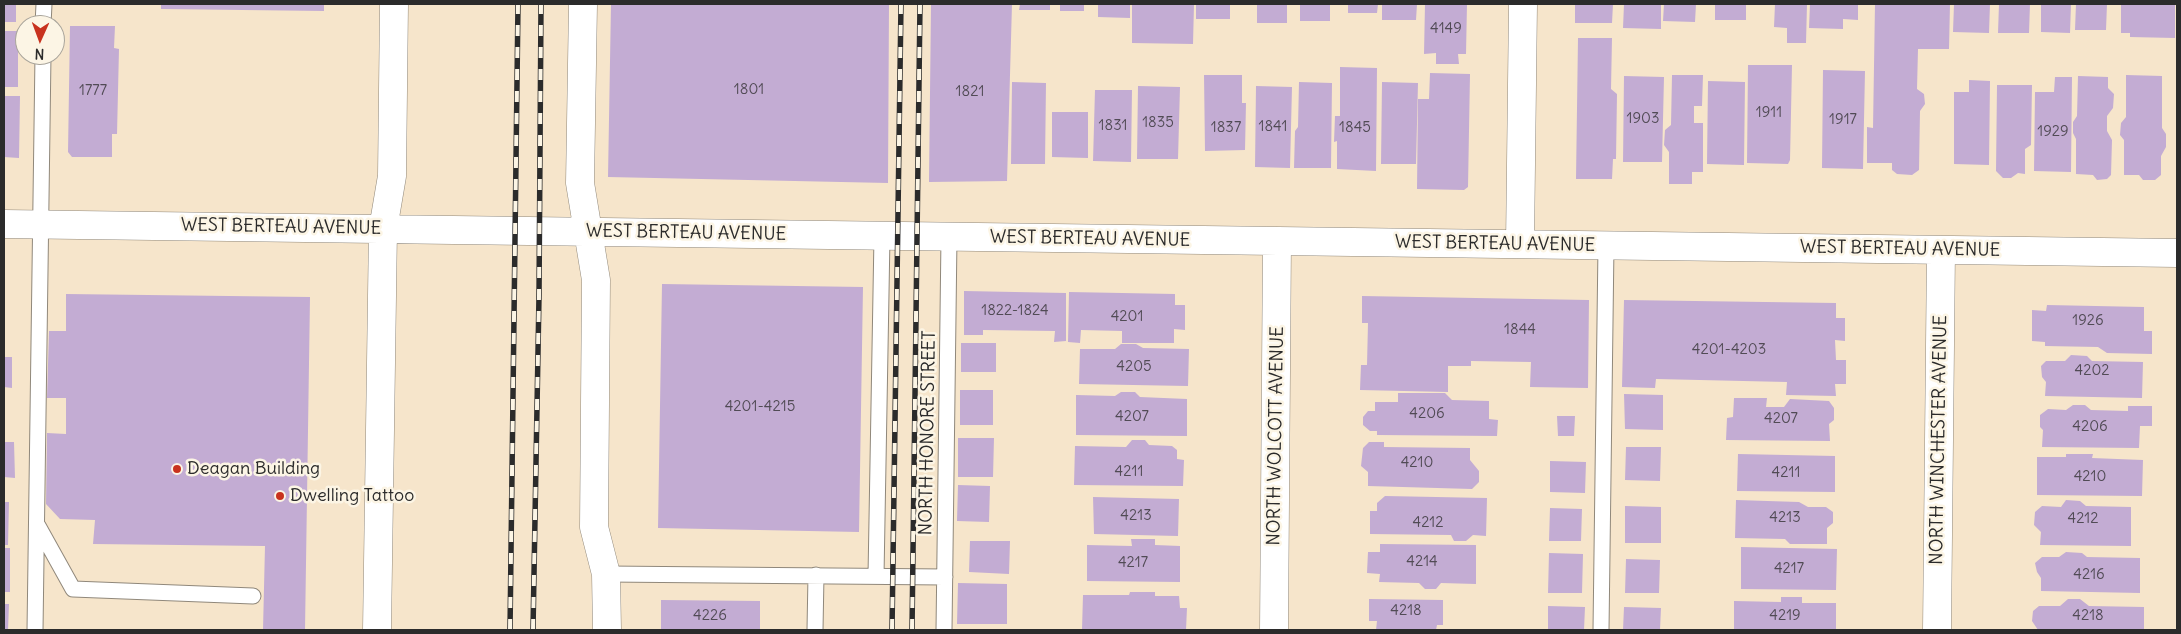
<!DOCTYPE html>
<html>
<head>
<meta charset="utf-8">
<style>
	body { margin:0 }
	#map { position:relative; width:2181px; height:634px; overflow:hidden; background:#f6e5cb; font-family:Delius,sans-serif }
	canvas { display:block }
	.frame { position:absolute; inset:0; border:5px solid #2b2b2b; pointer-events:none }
	.north { position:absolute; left:15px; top:15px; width:50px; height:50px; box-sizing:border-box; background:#fcf5e5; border:1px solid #a8a49b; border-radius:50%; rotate:182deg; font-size:14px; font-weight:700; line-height:20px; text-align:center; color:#2b2b2b }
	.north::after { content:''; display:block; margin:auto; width:18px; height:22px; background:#c8321e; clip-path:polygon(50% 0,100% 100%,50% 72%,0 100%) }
</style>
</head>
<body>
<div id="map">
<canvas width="2181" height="634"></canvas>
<div class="frame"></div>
<div class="north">N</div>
</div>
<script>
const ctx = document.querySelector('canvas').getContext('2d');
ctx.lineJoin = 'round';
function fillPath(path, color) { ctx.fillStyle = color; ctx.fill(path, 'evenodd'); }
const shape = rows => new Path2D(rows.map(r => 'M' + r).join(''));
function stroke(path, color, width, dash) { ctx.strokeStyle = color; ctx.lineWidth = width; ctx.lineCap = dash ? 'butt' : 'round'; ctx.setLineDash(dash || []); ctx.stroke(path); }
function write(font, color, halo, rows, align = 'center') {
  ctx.font = font + ' Delius,sans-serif'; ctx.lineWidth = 5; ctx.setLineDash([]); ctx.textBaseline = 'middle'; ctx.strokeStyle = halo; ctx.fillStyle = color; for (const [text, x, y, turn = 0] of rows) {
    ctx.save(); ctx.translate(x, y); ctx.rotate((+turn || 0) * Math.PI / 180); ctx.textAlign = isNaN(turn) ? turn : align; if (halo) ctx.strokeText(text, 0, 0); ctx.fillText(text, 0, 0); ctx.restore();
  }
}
fillPath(shape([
	[4,4,16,4,16,22,4,22],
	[161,4,324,4,324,11,161,9],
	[611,4,889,4,888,183,608,177],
	[931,4,1012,4,1007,181,929,182],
	[1020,4,1050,4,1050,10,1019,10],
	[1060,4,1084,4,1084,11,1060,11],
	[1098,4,1130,4,1130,18,1098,17],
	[1132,4,1194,4,1193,44,1132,43],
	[1196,4,1230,4,1230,19,1196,19],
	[1257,4,1287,4,1287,23,1257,23],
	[1300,4,1330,4,1330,21,1300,21],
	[1348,4,1378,4,1377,13,1348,13],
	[1382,4,1417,4,1416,20,1382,20],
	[1425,4,1467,4,1466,54,1458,54,1459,64,1436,64,1436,53,1424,54],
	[1575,4,1613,4,1612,23,1575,23],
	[1624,4,1661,4,1661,29,1623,28],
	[1664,4,1696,4,1695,22,1663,21],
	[1715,4,1746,4,1746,20,1715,20],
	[1775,4,1807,4,1806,43,1787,43,1787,28,1774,27],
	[1810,4,1858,4,1858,20,1843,19,1843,29,1809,28],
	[1875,4,1950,4,1949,49,1918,49,1917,89,1924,94,1925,104,1920,111,1919,170,1912,175,1897,174,1892,170,1892,163,1867,163,1867,127,1873,128],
	[1954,4,1990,4,1989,33,1953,32],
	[1999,4,2030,4,2029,33,1998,33],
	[2041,4,2071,4,2070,33,2041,32],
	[2076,4,2107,4,2106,30,2075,30],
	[2121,4,2175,4,2175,38,2130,37,2130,33,2121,33],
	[70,26,115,26,114,48,119,49,117,134,112,134,112,157,72,157,68,152],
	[4,31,18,31,18,87,4,87],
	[1578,38,1612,38,1611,89,1617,94,1616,159,1613,159,1612,179,1576,179],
	[1748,65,1792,65,1790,160,1788,164,1747,163],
	[1340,67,1377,68,1376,171,1337,169,1337,141,1334,142,1335,116,1340,116],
	[1823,70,1865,71,1863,169,1822,168],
	[1430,73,1470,74,1468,187,1464,190,1417,189,1418,99,1429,99],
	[1204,75,1242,75,1242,103,1246,103,1245,150,1205,151],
	[1672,75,1703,75,1702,106,1694,106,1694,123,1703,123,1703,172,1692,172,1692,184,1669,184,1669,152,1664,145,1665,130,1671,125],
	[2126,75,2162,76,2162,128,2166,134,2166,147,2161,156,2161,175,2155,180,2143,180,2139,175,2124,175,2124,140,2120,135,2121,123,2126,117],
	[1624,76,1664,77,1662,162,1623,162],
	[2078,76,2108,77,2108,88,2114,94,2113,108,2107,116,2107,131,2112,140,2111,175,2107,179,2097,180,2093,175,2076,174,2076,139,2073,133,2073,122,2077,116],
	[2055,77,2072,77,2071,172,2034,171,2035,92,2054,92],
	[1969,80,1990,81,1989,165,1954,164,1954,92,1969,92],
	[1708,81,1745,82,1744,165,1707,164],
	[1012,82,1046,83,1045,164,1011,164],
	[1299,82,1332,83,1331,168,1294,168,1295,131,1298,127],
	[1382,82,1418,83,1416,164,1381,164],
	[1997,85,2032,85,2031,145,2025,149,2025,174,2018,173,2011,178,2003,178,1996,171],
	[1138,86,1180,87,1178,159,1137,159],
	[1256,86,1292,87,1290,168,1255,167],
	[1095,90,1132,90,1131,162,1093,161],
	[4,96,20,96,19,158,4,157],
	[1052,112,1088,112,1088,158,1052,157],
	[662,284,863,287,859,532,658,528],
	[964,291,1066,293,1066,341,1054,342,1055,331,983,330,983,335,964,335],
	[1069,292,1175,294,1175,305,1185,305,1185,330,1174,329,1174,343,1122,343,1122,331,1081,330,1080,343,1068,342],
	[66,294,310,297,305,630,263,630,265,546,93,544,95,520,60,519,46,504,47,433,66,434,66,398,47,398,49,331,66,331],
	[1362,296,1589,300,1588,388,1530,387,1531,362,1471,361,1471,366,1448,366,1448,392,1360,390,1361,365,1367,365,1368,323,1362,323],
	[1624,300,1836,303,1836,318,1845,318,1845,341,1835,340,1836,360,1846,360,1846,384,1835,384,1836,396,1786,395,1787,382,1656,379,1655,388,1622,387],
	[2047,305,2144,307,2144,331,2152,331,2152,354,2107,353,2098,347,2045,346,2045,342,2032,341,2032,310,2046,311],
	[961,343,996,343,996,372,961,372],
	[1121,344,1136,344,1143,348,1189,349,1188,386,1079,384,1080,349,1115,349],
	[2071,355,2087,356,2092,361,2143,362,2142,398,2045,396,2046,382,2042,377,2041,366,2046,361,2065,361],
	[4,357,12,357,12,388,4,387],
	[960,390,993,390,993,425,960,425],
	[1121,392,1135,392,1140,397,1187,399,1187,436,1076,435,1076,395,1115,396],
	[1398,393,1445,393,1452,400,1489,401,1489,419,1498,420,1497,436,1377,435,1377,431,1370,431,1363,425,1363,417,1368,411,1375,411,1375,402,1398,402],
	[1624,394,1663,395,1663,430,1625,429],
	[1734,398,1767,398,1766,407,1784,407,1790,399,1829,401,1834,408,1834,420,1829,424,1830,441,1726,440,1727,418,1733,417],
	[2073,405,2085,405,2091,410,2128,411,2128,406,2152,406,2152,426,2140,426,2139,448,2042,447,2043,430,2040,427,2040,415,2048,409,2066,410],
	[1557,416,1575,416,1574,436,1558,436],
	[958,438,994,438,993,477,958,477],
	[1132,440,1145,440,1149,445,1172,446,1177,450,1177,459,1184,460,1183,486,1074,485,1075,446,1126,447],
	[4,442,14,442,15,478,4,477],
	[1369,442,1384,442,1384,447,1470,448,1470,460,1479,471,1479,482,1472,489,1368,486,1368,472,1361,466,1363,448],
	[1626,447,1661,447,1660,481,1625,480],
	[1738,454,1835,456,1835,492,1737,491],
	[2066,454,2093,454,2092,458,2143,460,2142,496,2037,495,2037,457,2066,457],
	[1550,461,1586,462,1585,493,1550,492],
	[958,485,990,486,989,522,957,521],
	[1385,496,1487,498,1486,536,1473,535,1466,541,1454,541,1451,535,1370,534,1370,511,1377,511,1377,503],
	[1093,497,1179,499,1178,536,1094,534],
	[1736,500,1799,502,1808,507,1826,507,1833,512,1833,523,1827,528,1827,544,1790,544,1785,539,1735,538],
	[2066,500,2080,501,2086,506,2131,507,2131,546,2040,545,2041,532,2034,525,2035,512,2042,506,2061,507],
	[4,502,9,502,8,545,4,545],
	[1625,506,1661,507,1661,543,1625,543],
	[1550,508,1582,509,1581,541,1549,541],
	[1131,539,1155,539,1155,545,1180,546,1180,582,1087,581,1087,545,1132,546],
	[970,541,1010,541,1009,574,969,572],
	[1380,544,1476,545,1476,584,1441,583,1436,589,1425,589,1419,583,1379,582,1380,574,1367,573,1368,552,1380,552],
	[1741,547,1837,549,1836,590,1741,589],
	[4,548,10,548,10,592,4,592],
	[2066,552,2082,553,2087,557,2140,558,2140,593,2041,591,2041,578,2037,572,2035,563,2042,557,2059,557],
	[1549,553,1583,554,1582,593,1548,593],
	[1626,559,1660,560,1659,593,1625,593],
	[958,583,1007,584,1007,624,957,624],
	[1130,592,1155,592,1155,596,1179,596,1180,608,1187,608,1186,630,1082,630,1083,595,1129,595],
	[1781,597,1802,597,1802,603,1836,603,1836,630,1734,630,1734,601,1781,602],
	[1369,599,1443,600,1443,625,1437,625,1436,630,1376,630,1377,621,1369,621],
	[2068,599,2080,599,2089,606,2144,607,2144,630,2038,630,2032,621,2033,611,2039,606,2060,606],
	[661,600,760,601,760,630,661,630],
	[4,604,9,604,8,630,4,630],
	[1548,606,1585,607,1584,630,1548,630],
	[1624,607,1661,608,1660,630,1623,630]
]), '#c3acd3');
const service = shape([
	[43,25,44,4],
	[38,526,73,589,253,596],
	[606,574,945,577],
	[876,576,882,236],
	[35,630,43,55],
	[815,630,816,575],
	[944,630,949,237],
	[1601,630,1606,245]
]);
const minor = shape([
	[583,4,580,183,596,280,594,527,606,574,607,630],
	[4,224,2177,253],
	[1520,244,1523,4],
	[377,630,383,229,392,176,394,4],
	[1274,630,1277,241],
	[1937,630,1941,250]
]);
stroke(service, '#90887b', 17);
stroke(minor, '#90887b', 29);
stroke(service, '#fff', 15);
stroke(minor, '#fff', 28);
const rail = shape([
	[510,630,518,4],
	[533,630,539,296,541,4],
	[892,630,901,4],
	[912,630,920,4]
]);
stroke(rail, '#2b2b2b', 5.5);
stroke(rail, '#fcf5e5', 4, [11]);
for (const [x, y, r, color] of [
	[177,469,5,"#c8321e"],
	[280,496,5,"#c8321e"]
]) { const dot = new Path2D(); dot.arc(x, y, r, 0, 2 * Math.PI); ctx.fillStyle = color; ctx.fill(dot); stroke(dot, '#fcf5e5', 2); }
write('15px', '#514b55', null, [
	["4149",1446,29],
	["1801",749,90],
	["1777",93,91],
	["1821",970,92],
	["1911",1769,113],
	["1903",1643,119],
	["1917",1843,120],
	["1835",1158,123],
	["1831",1113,126],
	["1841",1273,127],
	["1837",1226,128],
	["1845",1355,128],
	["1929",2053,132],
	["1822-1824",1015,311],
	["4201",1127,317],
	["1926",2088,321],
	["1844",1520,330],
	["4201-4203",1729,350],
	["4205",1134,367],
	["4202",2092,371],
	["4201-4215",760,407],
	["4206",1427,414],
	["4207",1132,417],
	["4207",1781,419],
	["4206",2090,427],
	["4210",1417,463],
	["4211",1129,472],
	["4211",1786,473],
	["4210",2090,477],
	["4213",1136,516],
	["4213",1785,518],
	["4212",2083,519],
	["4212",1428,523],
	["4214",1422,562],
	["4217",1133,563],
	["4217",1789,569],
	["4216",2089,575],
	["4218",1406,611],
	["4226",710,616],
	["4219",1785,616],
	["4218",2088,616]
]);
write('18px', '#2b2b2b', '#fcf5e5', [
	["WEST BERTEAU AVENUE",281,227,1],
	["WEST BERTEAU AVENUE",686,233,1],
	["WEST BERTEAU AVENUE",1090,239,1],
	["WEST BERTEAU AVENUE",1495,244,1],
	["WEST BERTEAU AVENUE",1900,249,1],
	["NORTH HONORE STREET",928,433,-89],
	["NORTH WOLCOTT AVENUE",1276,436,-89],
	["NORTH WINCHESTER AVENUE",1939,440,-89]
]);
write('18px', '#2b2b2b', '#fcf5e5', [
	["Deagan Building",187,469],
	["Dwelling Tattoo",290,496]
], 'left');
</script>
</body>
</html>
